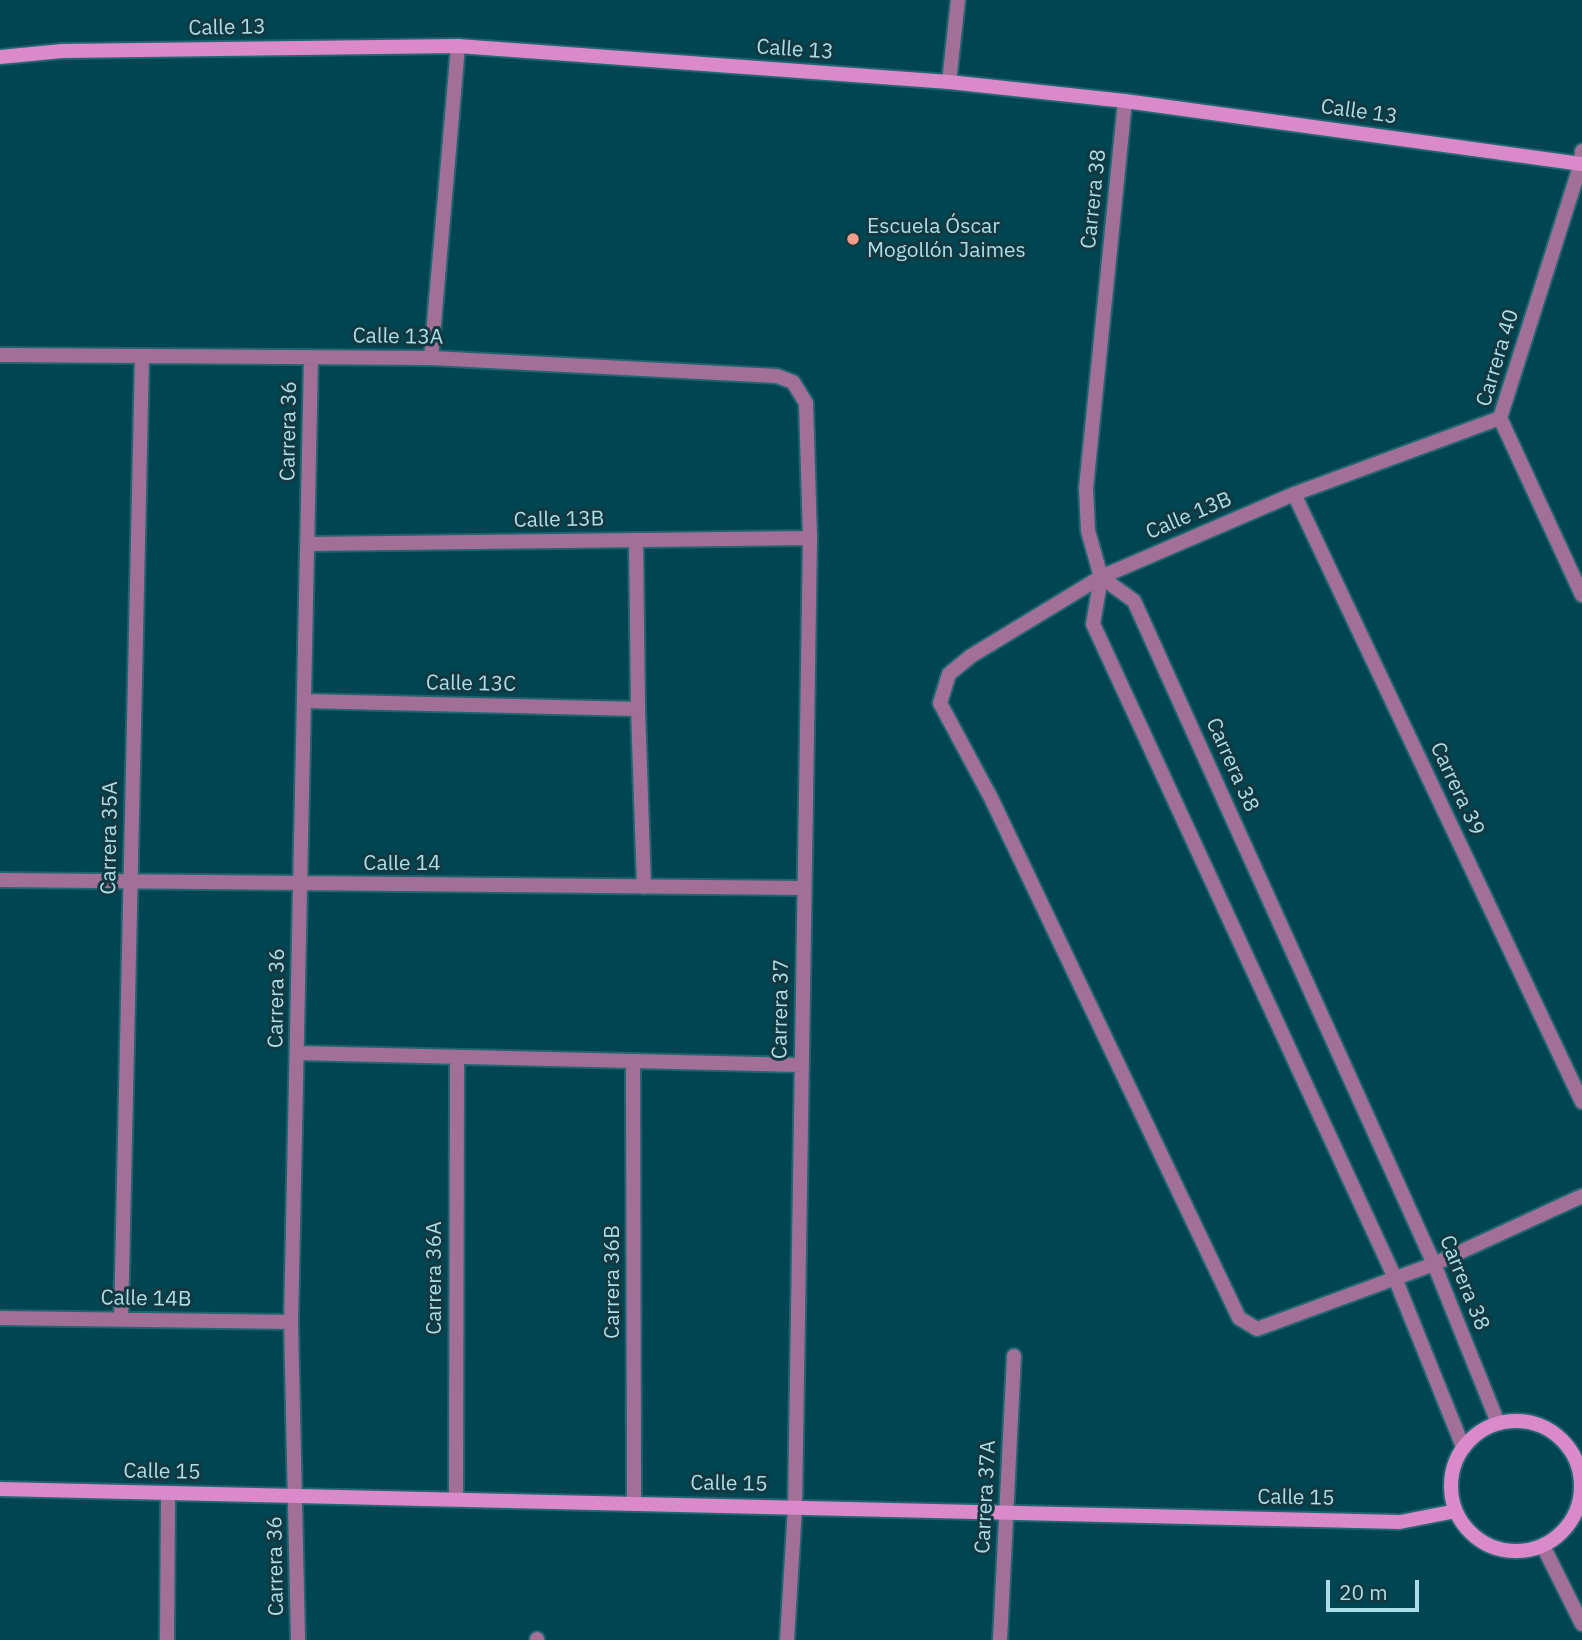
<!DOCTYPE html>
<html>
<head>
<meta charset="utf-8">
<style>
	body { margin:0 }
	#map { position:relative; width:1582px; height:1640px; overflow:hidden; background:#004552; font-family:"IBM Plex Sans",sans-serif }
	canvas { display:block }
	.scale { position:absolute; left:1326px; top:1580px; width:93px; height:32px; box-sizing:border-box; border:4px solid #acdeea; border-top:0; padding-left:9px; font-size:21px; line-height:24px; white-space:nowrap; color:#acdeea; -webkit-text-stroke:5px #143840; paint-order:stroke }
</style>
</head>
<body>
<div id="map">
<canvas width="1582" height="1640"></canvas>
<div class="scale">20 m</div>
</div>
<script>
const ctx = document.querySelector('canvas').getContext('2d');
ctx.lineJoin = 'round';
const shape = rows => new Path2D(rows.map(r => 'M' + r).join(''));
function stroke(path, color, width, dash) { ctx.strokeStyle = color; ctx.lineWidth = width; ctx.lineCap = dash ? 'butt' : 'round'; ctx.setLineDash(dash || []); ctx.stroke(path); }
function write(font, color, halo, rows, align = 'center') {
  ctx.font = font + ' "IBM Plex Sans",sans-serif'; ctx.lineWidth = 6; ctx.setLineDash([]); ctx.textBaseline = 'middle'; ctx.strokeStyle = halo; ctx.fillStyle = color; for (const [text, x, y, turn = 0] of rows) {
    ctx.save(); ctx.translate(x, y); ctx.rotate((+turn || 0) * Math.PI / 180); ctx.textAlign = isNaN(turn) ? turn : align; if (halo) ctx.strokeText(text, 0, 0); ctx.fillText(text, 0, 0); ctx.restore();
  }
}
const street = shape([
	[949,82,958,0],
	[1125,101,1086,488,1088,531,1101,577,1134,601,1434,1264,1498,1423],
	[1582,151,1581,163,1500,418,1582,595],
	[0,355,431,358,777,376,793,382,806,403,810,538,795,1507,787,1640],
	[431,358,458,46],
	[1500,418,1294,494,1101,577,971,656,949,674,940,703,991,798,1239,1318,1257,1329,1434,1264,1582,1196],
	[1294,494,1582,1102],
	[636,540,638,709,644,887],
	[307,544,810,538],
	[1101,577,1093,624,1395,1278,1463,1447],
	[304,701,638,709],
	[0,880,804,888],
	[297,1053,801,1065],
	[633,1061,634,1503],
	[0,1318,291,1322],
	[121,1320,142,356],
	[456,1499,457,1057],
	[1543,1546,1582,1624],
	[167,1640,168,1493],
	[298,1640,291,1322,311,358],
	[537,1640,537,1639],
	[1000,1640,1014,1356]
]);
const secondary = shape([
	[0,57,62,51,458,46,949,82,1125,101,1582,164],
	'1451 1486a65 65 0 1 1 130 0a65 65 0 1 1-130 0Z',
	[0,1489,1400,1522,1456,1511]
]);
stroke(street, '#226470', 18);
stroke(secondary, '#226470', 18);
stroke(street, '#a27097', 14);
stroke(secondary, '#da8aca', 14);
for (const [x, y, r, color] of [
	[853,239,7,"#f49e88"]
]) { const dot = new Path2D(); dot.arc(x, y, r, 0, 2 * Math.PI); ctx.fillStyle = color; ctx.fill(dot); stroke(dot, '#143840', 2.5); }
write('21px', '#acdeea', '#143840', [
	["Calle 13",227,28,-1],
	["Calle 13",795,50,4],
	["Calle 13",1359,112,8],
	["Carrera 38",1094,199,-84],
	["Calle 13A",398,337,1],
	["Carrera 40",1498,358,-73],
	["Carrera 36",289,431,-89],
	["Calle 13B",1189,516,-23],
	["Calle 13B",559,520,-1],
	["Calle 13C",471,684,1],
	["Carrera 38",1232,765,66],
	["Carrera 39",1457,789,65],
	["Carrera 35A",110,838,-89],
	["Calle 14",402,864],
	["Carrera 36",277,998,-89],
	["Carrera 37",781,1009,-89],
	["Carrera 36A",435,1278,-90],
	["Carrera 36B",613,1282,-90],
	["Carrera 38",1464,1283,68],
	["Calle 14B",146,1299,1],
	["Calle 15",162,1472,1],
	["Calle 15",729,1484,1],
	["Carrera 37A",986,1497,-87],
	["Calle 15",1296,1498,1],
	["Carrera 36",276,1566,-91]
]);
write('21px', '#acdeea', '#143840', [
	["Escuela Óscar",867,227],
	["Mogollón Jaimes",867,251]
], 'left');
</script>
</body>
</html>
